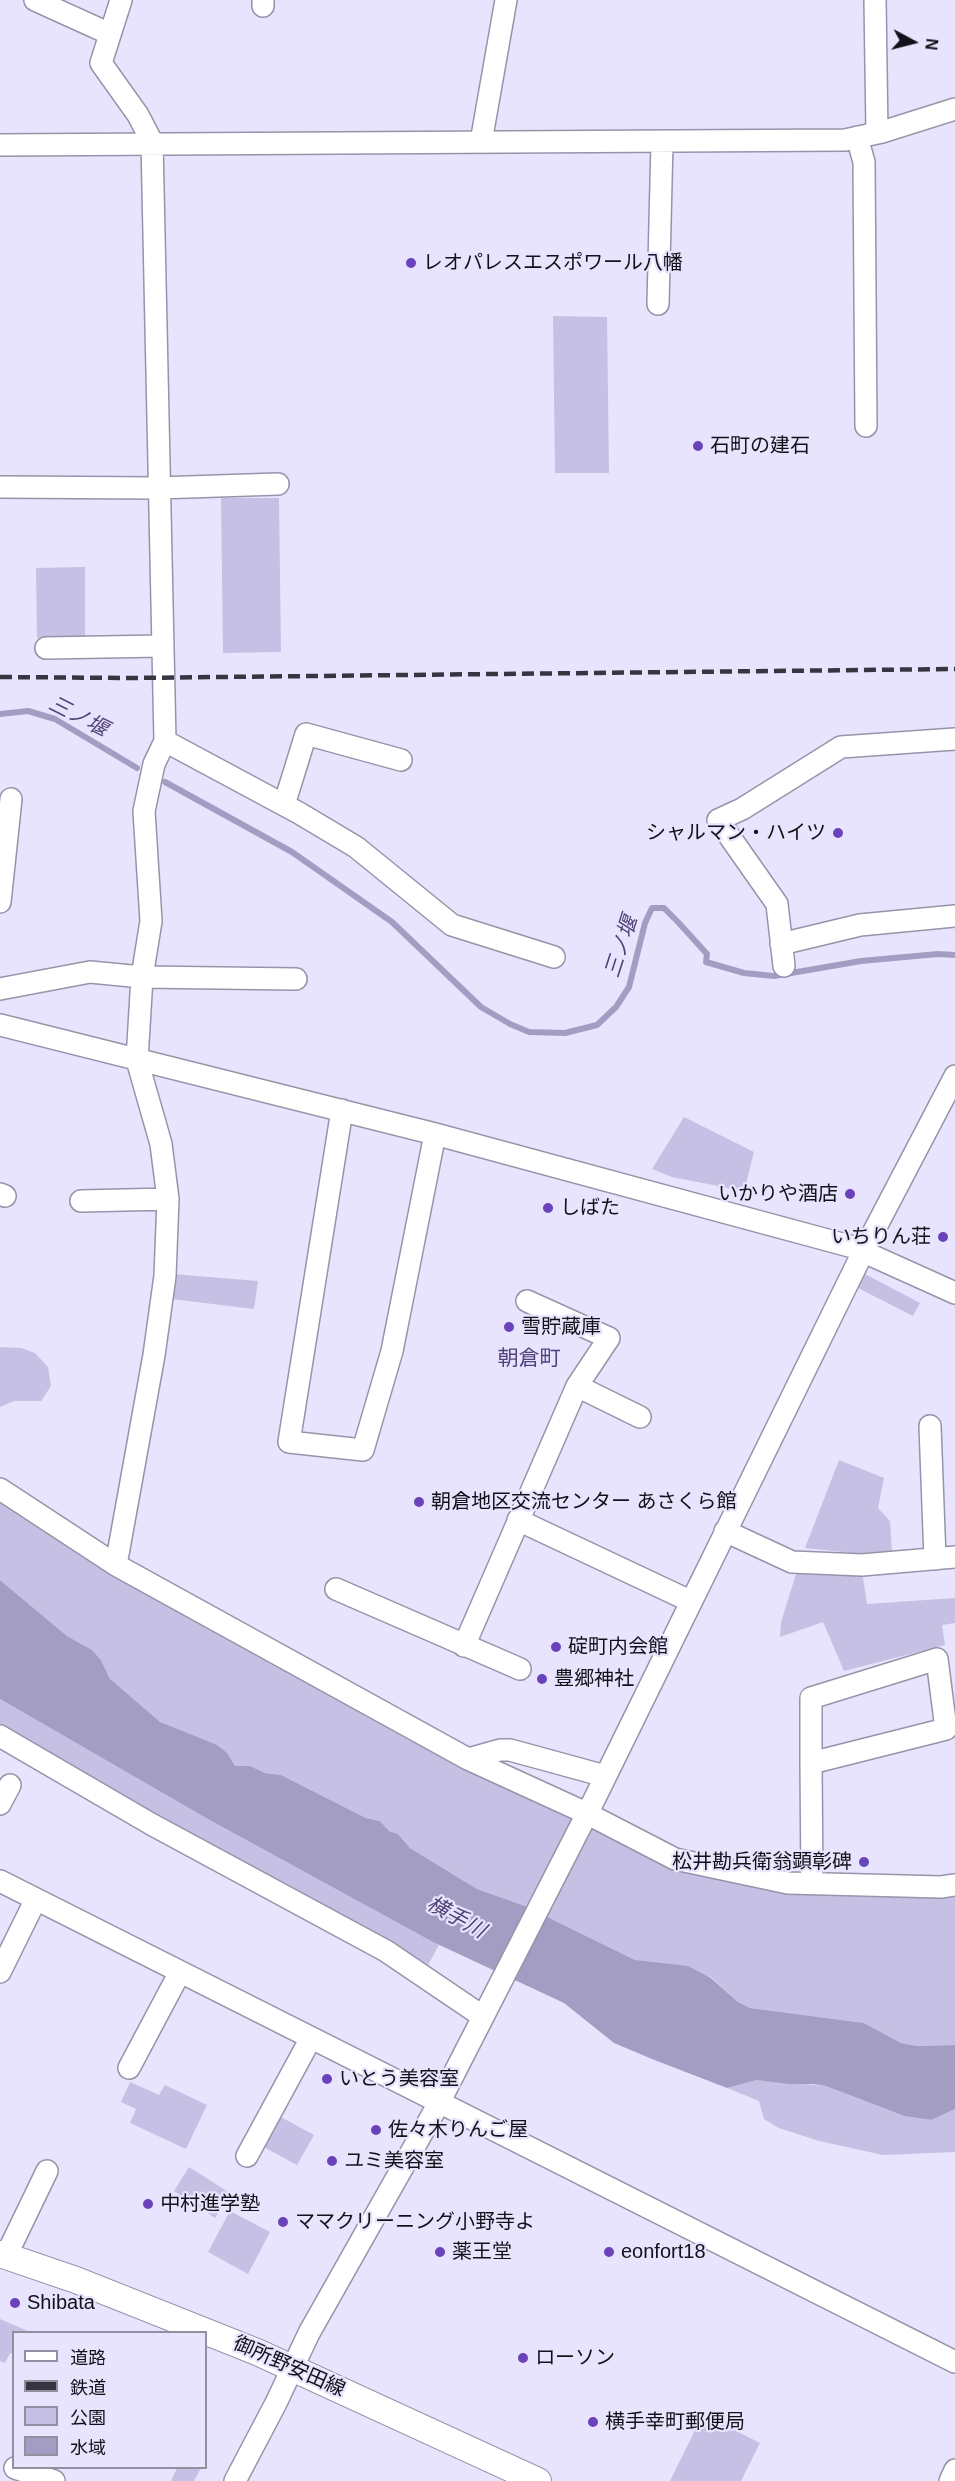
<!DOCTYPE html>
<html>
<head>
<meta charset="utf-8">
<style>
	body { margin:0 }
	#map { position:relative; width:955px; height:2481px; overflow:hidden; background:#e8e4fd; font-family:Arial,"Noto Sans JP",sans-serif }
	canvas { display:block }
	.legend { position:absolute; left:12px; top:2331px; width:195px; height:138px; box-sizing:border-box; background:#e8e4fd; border:2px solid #928fa1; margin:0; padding:8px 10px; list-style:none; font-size:18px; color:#121018 }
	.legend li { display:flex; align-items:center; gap:12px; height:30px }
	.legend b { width:30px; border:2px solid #928fa1 }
	.north { position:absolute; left:883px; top:12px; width:60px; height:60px; -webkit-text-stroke:4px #e8e4fd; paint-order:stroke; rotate:97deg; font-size:16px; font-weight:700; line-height:24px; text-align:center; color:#121018 }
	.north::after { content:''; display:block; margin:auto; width:21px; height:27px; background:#121018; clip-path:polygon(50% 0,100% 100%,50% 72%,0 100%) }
</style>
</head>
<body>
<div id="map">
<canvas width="955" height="2481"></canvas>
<ul class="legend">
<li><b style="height:8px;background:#fff"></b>道路</li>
<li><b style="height:8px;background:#383540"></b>鉄道</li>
<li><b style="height:16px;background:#c6c0e4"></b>公園</li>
<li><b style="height:16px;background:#a49dc3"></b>水域</li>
</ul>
<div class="north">N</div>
</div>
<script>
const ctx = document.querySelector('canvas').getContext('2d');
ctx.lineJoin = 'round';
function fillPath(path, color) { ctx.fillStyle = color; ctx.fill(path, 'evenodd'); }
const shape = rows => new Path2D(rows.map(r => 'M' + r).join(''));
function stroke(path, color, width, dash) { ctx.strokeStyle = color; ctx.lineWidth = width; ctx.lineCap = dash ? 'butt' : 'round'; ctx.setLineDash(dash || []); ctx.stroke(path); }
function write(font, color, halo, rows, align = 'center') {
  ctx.font = font + ' Arial,"Noto Sans JP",sans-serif'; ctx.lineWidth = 4.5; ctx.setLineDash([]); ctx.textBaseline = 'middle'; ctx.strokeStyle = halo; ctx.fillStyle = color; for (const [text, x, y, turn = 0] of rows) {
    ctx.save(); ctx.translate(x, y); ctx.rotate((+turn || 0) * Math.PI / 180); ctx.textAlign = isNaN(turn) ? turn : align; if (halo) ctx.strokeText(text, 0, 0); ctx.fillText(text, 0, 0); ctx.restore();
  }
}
fillPath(shape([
	[553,316,607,317,609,473,555,473],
	[221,498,279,498,281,652,223,653],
	[85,567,85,638,37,638,36,568],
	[684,1117,754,1152,744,1191,672,1177,652,1169],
	[173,1274,258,1281,254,1309,171,1299],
	[865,1274,920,1303,913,1316,858,1288],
	[0,1347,21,1348,35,1353,48,1367,51,1386,41,1401,14,1401,0,1407],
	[839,1460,884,1478,878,1508,890,1521,892,1553,863,1554,805,1548],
	[0,1489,116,1565,675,1859,788,1883,955,1885,955,2045,917,2046,901,2043,864,2023,750,2008,738,2002,711,1977,635,1960,525,1906,477,1889,410,1848,398,1834,389,1831,380,1821,366,1818,281,1775,265,1773,250,1766,234,1766,227,1753,160,1722,123,1693,110,1679,101,1660,92,1650,67,1636,0,1580],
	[797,1571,862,1571,867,1604,955,1598,955,1623,942,1625,945,1645,844,1671,823,1622,780,1637,781,1622],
	[0,1699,206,1818,439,1945,422,1976,0,1736],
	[757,2080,826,2086,904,2116,930,2120,955,2109,955,2152,883,2155,819,2141,779,2128,764,2119,759,2101,727,2088],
	[130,2082,159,2095,165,2085,207,2105,186,2149,130,2123,136,2109,121,2102],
	[279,2116,314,2135,297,2165,262,2146],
	[189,2167,230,2193,215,2218,174,2191],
	[230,2211,270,2232,248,2274,208,2252],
	[0,2319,30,2332,14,2332,13,2354,10,2353,5,2363,0,2361],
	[703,2414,760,2443,741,2481,670,2481],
	[177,2468,201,2468,194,2481,171,2481]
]), '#c6c0e4');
fillPath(shape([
	[0,1580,67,1636,92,1650,101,1660,110,1679,160,1722,217,1745,227,1753,235,1766,250,1766,265,1773,281,1775,366,1818,380,1821,389,1831,398,1834,410,1848,477,1889,525,1906,635,1960,688,1966,711,1978,738,2002,750,2008,864,2023,901,2043,917,2046,955,2045,955,2109,931,2120,904,2116,826,2086,813,2084,789,2084,757,2080,727,2088,652,2059,614,2043,564,2003,433,1942,206,1818,0,1699]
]), '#a49dc3');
stroke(shape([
	[0,714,28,711,55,719,137,768],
	[165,782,292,852,392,922,481,1007,510,1024,529,1032,565,1033,597,1025,616,1007,629,987,645,923,652,908,664,908,678,922,707,954,706,962,744,973,774,976,861,961,938,954,955,955]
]), '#a49dc3', 6);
const minor = shape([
	[35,0,110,34],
	[263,0,263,6],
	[875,0,877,133],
	[857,137,864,162,866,426],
	[481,142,506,0],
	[0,145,845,140,882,132,955,109],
	[658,304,662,142],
	[0,487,158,488,278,484],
	[46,648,161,646],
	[165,741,299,813,356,847,452,925,554,957],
	[284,805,306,734,401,760],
	[0,902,11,799],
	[781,944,860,925,955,916],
	[784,966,777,904,718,820,742,809,841,747,955,739],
	[0,989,90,972,142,977,296,979],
	[0,1025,435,1134,853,1247,955,1293],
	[342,1110,289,1442,363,1450,392,1351,435,1134],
	[0,1194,5,1196],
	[81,1201,168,1199],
	[577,1386,640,1417],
	[930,1426,935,1559],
	[0,1489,116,1565,468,1759,586,1813,675,1859,788,1883,941,1887,955,1885],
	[518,1520,690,1601],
	[725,1531,792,1562,862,1565,955,1557],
	[116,1565,154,1355,165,1276,168,1199,161,1144,137,1060,142,977,151,921,144,811,154,764,165,741,152,142,138,115,101,63,121,0],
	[336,1589,520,1669],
	[464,1646,577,1386,609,1338,527,1301],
	[0,1736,151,1824,386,1951,482,2016],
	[468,1759,500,1750,510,1750,605,1776],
	[811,1763,946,1729,937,1659,811,1698,811,1763,812,1883],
	[0,1804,10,1785],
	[0,1881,955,2362],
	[0,1972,36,1899],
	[129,2068,180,1972],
	[247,2156,311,2038],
	[6,2256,47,2171],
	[15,2468,54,2481],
	[235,2481,276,2403,309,2333,439,2103,594,1800,864,1250,955,1076],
	[950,2481,955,2470]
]);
const major = shape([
	[0,2254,76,2280,257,2352,538,2481]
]);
stroke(minor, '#9793a9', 24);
stroke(major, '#9793a9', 28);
stroke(minor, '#fff', 21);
stroke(major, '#fff', 26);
stroke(shape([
	[0,677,129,678,955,669]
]), '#383540', 4.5, [12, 6]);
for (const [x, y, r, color] of [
	[411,263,6,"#6a43bb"],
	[698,446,6,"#6a43bb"],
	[838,833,6,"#6a43bb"],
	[850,1194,6,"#6a43bb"],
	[548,1208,6,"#6a43bb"],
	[943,1237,6,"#6a43bb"],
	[509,1327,6,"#6a43bb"],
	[419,1502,6,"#6a43bb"],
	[556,1647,6,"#6a43bb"],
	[542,1679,6,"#6a43bb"],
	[864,1862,6,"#6a43bb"],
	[327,2079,6,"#6a43bb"],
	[376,2130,6,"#6a43bb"],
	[332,2161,6,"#6a43bb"],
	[148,2204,6,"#6a43bb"],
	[283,2222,6,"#6a43bb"],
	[440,2252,6,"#6a43bb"],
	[609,2252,6,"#6a43bb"],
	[15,2303,6,"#6a43bb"],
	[523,2358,6,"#6a43bb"],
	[593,2422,6,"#6a43bb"]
]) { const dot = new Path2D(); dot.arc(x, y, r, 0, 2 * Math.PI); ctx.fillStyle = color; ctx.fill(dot); stroke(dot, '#e8e4fd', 2); }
write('20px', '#121018', '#e8e4fd', [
	["レオパレスエスポワール八幡",423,263],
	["石町の建石",710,446],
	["シャルマン・ハイツ",826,833,"right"],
	["いかりや酒店",838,1194,"right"],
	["しばた",560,1208],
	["いちりん荘",931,1237,"right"],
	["雪貯蔵庫",521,1327],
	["朝倉地区交流センター あさくら館",431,1502],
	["碇町内会館",568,1647],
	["豊郷神社",554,1679],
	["松井勘兵衛翁顕彰碑",852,1862,"right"],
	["いとう美容室",339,2079],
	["佐々木りんご屋",388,2130],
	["ユミ美容室",344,2161],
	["中村進学塾",160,2204],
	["ママクリーニング小野寺よ",295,2222],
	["薬王堂",452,2252],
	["eonfort18",621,2252],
	["Shibata",27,2303],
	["ローソン",535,2358],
	["横手幸町郵便局",605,2422]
], 'left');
write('20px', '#121018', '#e8e4fd', [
	["御所野安田線",289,2367,24]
]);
write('italic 21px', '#4f4276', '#e8e4fd', [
	["三ノ堰",78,717,27],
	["三ノ堰",622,947,-72],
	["横手川",456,1918,29]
]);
write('21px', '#51427f', '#e8e4fd', [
	["朝倉町",529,1359]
]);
</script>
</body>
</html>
